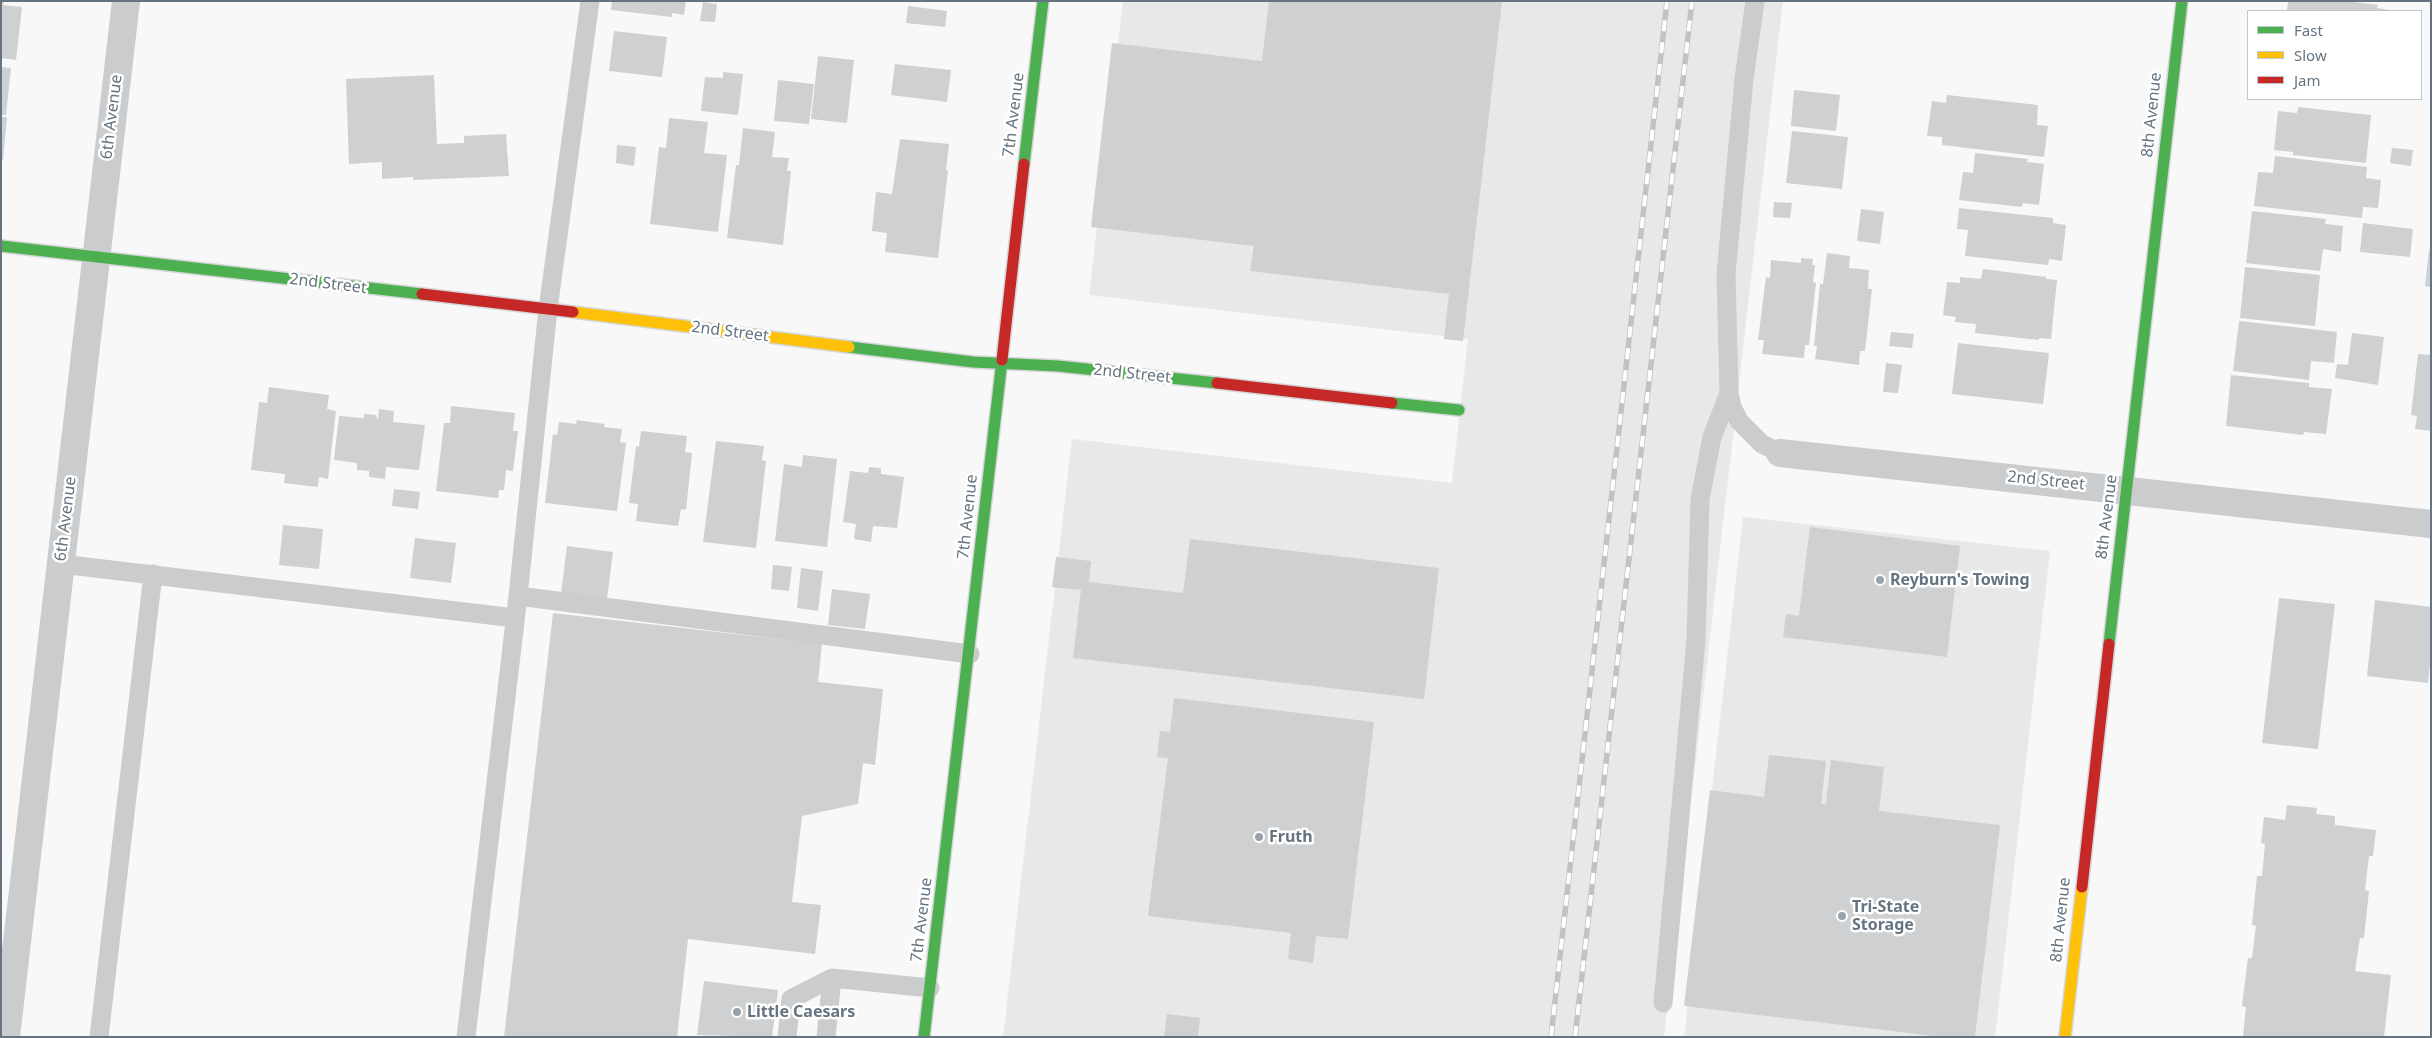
<!DOCTYPE html>
<html>
<head>
<meta charset="utf-8">
<style>
	body { margin:0 }
	#map { position:relative; width:2432px; height:1038px; overflow:hidden; background:#f8f8f8; font-family:"Noto Sans",sans-serif }
	canvas { display:block }
	.frame { position:absolute; inset:0; border:2px solid #657480; pointer-events:none }
	.legend { position:absolute; left:2247px; top:10px; width:175px; height:90px; box-sizing:border-box; background:#fff; border:1px solid #c1c7cc; margin:0; padding:6px 9px; list-style:none; font-size:15px; color:#657480 }
	.legend li { display:flex; align-items:center; gap:10px; height:25px }
	.legend b { width:25px; border:1px solid #c1c7cc }
</style>
</head>
<body>
<div id="map">
<canvas width="2432" height="1038"></canvas>
<div class="frame"></div>
<ul class="legend">
<li><b style="height:6px;background:#4caf50"></b>Fast</li>
<li><b style="height:6px;background:#ffc107"></b>Slow</li>
<li><b style="height:6px;background:#c62828"></b>Jam</li>
</ul>
</div>
<script>
const ctx = document.querySelector('canvas').getContext('2d');
ctx.lineJoin = 'round';
function fillPath(path, color) { ctx.fillStyle = color; ctx.fill(path, 'evenodd'); }
const shape = rows => new Path2D(rows.map(r => 'M' + r).join(''));
function stroke(path, color, width, dash) { ctx.strokeStyle = color; ctx.lineWidth = width; ctx.lineCap = dash ? 'butt' : 'round'; ctx.setLineDash(dash || []); ctx.stroke(path); }
function write(font, color, halo, rows, align = 'center') {
  ctx.font = font + ' "Noto Sans",sans-serif'; ctx.lineWidth = 5; ctx.setLineDash([]); ctx.textBaseline = 'middle'; ctx.strokeStyle = halo; ctx.fillStyle = color; for (const [text, x, y, turn = 0] of rows) {
    ctx.save(); ctx.translate(x, y); ctx.rotate((+turn || 0) * Math.PI / 180); ctx.textAlign = isNaN(turn) ? turn : align; if (halo) ctx.strokeText(text, 0, 0); ctx.fillText(text, 0, 0); ctx.restore();
  }
}
fillPath(shape([
	[1123,1,1783,1,1664,1037,1003,1037,1072,439,1452,483,1468,339,1089,295],
	[1743,517,2050,551,1995,1037,1684,1037]
]), '#e7e8e8');
fillPath(shape([
	[1,1,4,1,3,5,22,7,16,60,1,58],
	[612,1,686,1,684,15,672,13,672,17,611,10],
	[1269,1,1502,1,1463,341,1444,339,1449,294,1250,271,1254,246,1091,227,1112,43,1262,61],
	[2288,1,2346,1,2378,5,2377,8,2397,11,2287,11],
	[703,2,717,4,715,22,700,21],
	[908,6,947,11,945,27,906,23],
	[614,31,667,37,662,77,609,71],
	[818,56,854,60,847,123,811,119],
	[895,64,951,70,947,102,891,95],
	[1,67,11,68,6,115,1,115],
	[723,72,743,74,738,115,701,111,705,77,723,78],
	[434,75,437,144,464,143,464,136,506,134,509,176,413,180,413,177,382,179,382,162,349,164,346,79],
	[778,80,814,84,809,124,774,121],
	[1794,90,1840,95,1836,131,1791,126],
	[1947,95,2038,105,2037,125,2048,126,2044,157,1942,145,1942,137,1927,136,1932,101,1946,103],
	[2298,107,2371,115,2366,163,2293,155,2293,152,2274,150,2278,111,2297,113],
	[1,117,7,117,3,160,1,160],
	[669,118,708,122,704,153,727,155,718,232,650,224,659,147,666,148],
	[743,128,775,132,772,157,789,158,787,171,791,171,783,245,727,238,736,165,739,165],
	[1792,131,1848,137,1842,189,1786,183],
	[900,139,949,144,946,170,948,170,938,258,885,252,887,233,872,231,876,192,892,194],
	[617,145,636,147,634,166,616,163],
	[2392,148,2413,150,2411,166,2390,163],
	[1975,153,2028,159,2027,162,2044,164,2039,205,2023,203,2022,207,1959,200,1963,172,1973,173],
	[2275,156,2367,167,2366,178,2381,180,2378,208,2363,207,2362,218,2254,206,2258,172,2273,173],
	[1774,202,1792,203,1790,218,1773,217],
	[1959,208,2053,218,2053,223,2066,225,2062,261,2049,259,2048,265,1965,256,1968,230,1957,229],
	[1861,209,1884,212,1880,244,1857,241],
	[2252,211,2326,219,2325,224,2343,226,2341,252,2323,249,2320,271,2246,263],
	[2363,223,2413,229,2410,257,2360,252],
	[2429,250,2431,251,2431,287,2425,286],
	[1827,253,1850,256,1849,268,1869,270,1868,289,1872,289,1865,351,1860,351,1859,365,1815,359,1817,346,1814,346,1820,284,1823,284],
	[1801,258,1813,259,1812,265,1815,265,1813,282,1816,283,1809,345,1805,345,1804,358,1762,354,1764,340,1758,340,1766,277,1770,278,1771,260,1801,263],
	[2245,267,2320,275,2315,326,2240,318],
	[1983,269,2046,277,2046,279,2057,280,2051,339,2039,338,2039,340,1975,333,1976,324,1955,322,1956,317,1943,315,1947,282,1960,283,1960,277,1981,279],
	[2239,321,2337,332,2334,363,2311,361,2309,380,2233,371],
	[1891,332,1914,334,1912,348,1889,346],
	[2352,333,2384,337,2378,385,2335,378,2337,364,2348,365],
	[1958,343,2049,353,2043,404,1952,394],
	[2418,354,2431,355,2431,431,2415,429,2417,416,2411,415],
	[1886,363,1902,365,1898,393,1883,392],
	[2231,375,2309,383,2309,387,2332,389,2326,434,2304,432,2303,435,2226,426],
	[269,387,329,395,327,409,336,411,328,479,319,477,318,487,284,483,285,474,251,470,259,402,267,403],
	[451,406,515,413,513,431,518,431,513,471,506,470,504,490,499,490,498,498,436,491,444,423,450,423],
	[379,409,394,411,393,422,425,425,419,470,386,467,385,479,369,477,369,471,357,470,357,463,334,460,339,416,364,418,364,414,376,415,378,420],
	[577,420,605,424,604,427,622,429,620,442,626,443,617,511,545,503,553,434,557,435,559,422,576,424],
	[641,431,687,436,685,452,692,453,686,510,681,509,678,526,636,521,638,504,629,503,636,446,639,447],
	[716,441,764,446,762,460,766,461,756,548,703,542],
	[803,455,837,459,827,547,775,541,784,464,802,467],
	[869,467,881,468,881,474,904,477,897,528,873,526,871,542,854,539,856,524,843,522,850,471,868,473],
	[394,489,420,492,418,509,392,506],
	[283,525,323,529,319,569,279,565],
	[1810,527,1960,546,1947,657,1783,637,1786,614,1799,616],
	[415,538,456,543,451,583,410,578],
	[1190,539,1439,568,1424,699,1073,658,1081,590,1052,587,1056,557,1091,561,1089,582,1183,593],
	[567,546,613,552,607,599,561,594],
	[773,565,792,567,789,591,771,589],
	[801,568,823,571,818,611,797,608],
	[832,589,870,594,865,629,828,625],
	[2279,598,2335,604,2318,749,2262,743],
	[2375,600,2431,607,2431,656,2428,683,2367,676],
	[553,613,822,644,818,682,883,689,875,765,863,763,858,804,802,816,792,902,821,905,815,954,688,939,677,1037,504,1037],
	[1174,698,1374,722,1348,939,1316,936,1313,963,1288,959,1291,933,1148,916,1168,758,1157,757,1160,731,1170,732],
	[1769,755,1826,761,1821,804,1826,804,1831,760,1884,767,1879,811,2000,825,1975,1037,1942,1037,1684,1006,1710,790,1764,797],
	[2287,805,2317,808,2316,814,2335,816,2335,825,2376,830,2373,856,2369,856,2365,890,2369,891,2364,938,2360,938,2355,971,2391,975,2384,1037,2243,1037,2246,1007,2242,1006,2248,958,2252,958,2256,926,2252,925,2257,876,2262,876,2265,844,2261,843,2264,817,2285,820],
	[704,981,778,990,772,1037,697,1035],
	[1167,1014,1200,1018,1198,1037,1164,1037]
]), '#ced0d1');
const fast = shape([
	[1024,164,1043,1],
	[1,246,422,294],
	[849,347,973,362,1058,366,1217,383],
	[1392,403,1459,410],
	[2109,644,2182,1],
	[924,1037,1002,360]
]);
const slow = shape([
	[573,312,849,347],
	[2065,1037,2082,887]
]);
const jam = shape([
	[422,294,573,312],
	[1002,360,1024,164],
	[1217,383,1392,403],
	[2082,887,2109,644]
]);
stroke(fast, '#d5d6d7', 14);
stroke(slow, '#d5d6d7', 14);
stroke(jam, '#d5d6d7', 14);
stroke(shape([
	[1755,1,1744,79,1726,274,1729,393,1732,407,1739,421,1762,444,1780,453],
	[61,564,515,618],
	[518,596,970,654],
	[1663,1003,1696,640,1700,499,1712,437,1729,393],
	[99,1037,153,574],
	[466,1037,518,596,548,309,590,1],
	[787,1037,791,999,832,978],
	[826,1037,832,978,930,988]
]), '#cbcccd', 19);
stroke(shape([
	[1780,453,2431,524],
	[6,1037,126,1]
]), '#cbcccd', 28);
stroke(fast, '#4caf50', 11);
stroke(slow, '#ffc107', 11);
stroke(jam, '#c62828', 11);
const rail = shape([
	[1551,1037,1667,1],
	[1575,1037,1692,1]
]);
stroke(rail, '#c1c2c4', 5.5);
stroke(rail, '#fff', 4, [11]);
for (const [x, y, r, color] of [
	[1880,580,5,"#98a2aa"],
	[1259,837,5,"#98a2aa"],
	[1842,916,5,"#98a2aa"],
	[737,1012,5,"#98a2aa"]
]) { const dot = new Path2D(); dot.arc(x, y, r, 0, 2 * Math.PI); ctx.fillStyle = color; ctx.fill(dot); stroke(dot, '#fff', 2); }
write('16px', '#657480', '#fff', [
	["7th Avenue",1014,115,-83],
	["8th Avenue",2152,115,-84],
	["6th Avenue",112,117,-83],
	["2nd Street",328,284,7],
	["2nd Street",730,332,7],
	["2nd Street",1132,374,6],
	["2nd Street",2046,481,6],
	["7th Avenue",968,517,-84],
	["8th Avenue",2107,517,-83],
	["6th Avenue",66,519,-83],
	["7th Avenue",922,920,-83],
	["8th Avenue",2061,920,-84]
]);
write('bold 16px', '#657480', '#fff', [
	["Reyburn's Towing",1890,580],
	["Fruth",1269,837],
	["Tri-State",1852,907],
	["Storage",1852,925],
	["Little Caesars",747,1012]
], 'left');
</script>
</body>
</html>
